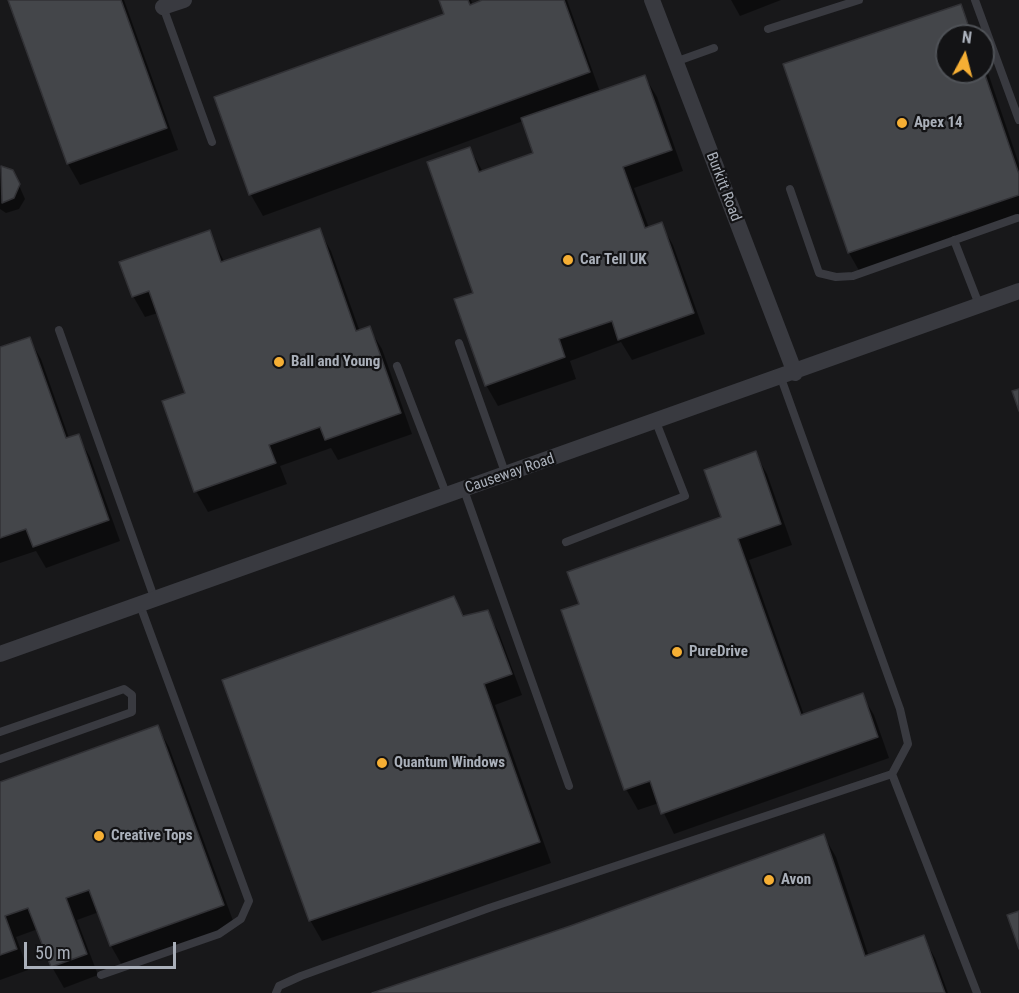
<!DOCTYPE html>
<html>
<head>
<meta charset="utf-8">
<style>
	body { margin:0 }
	#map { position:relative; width:1019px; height:993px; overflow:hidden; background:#18181a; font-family:"Roboto Condensed",sans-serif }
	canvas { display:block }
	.north { position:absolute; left:935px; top:24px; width:60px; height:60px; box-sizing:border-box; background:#131315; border:2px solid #4f5257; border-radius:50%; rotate:7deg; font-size:16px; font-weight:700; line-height:24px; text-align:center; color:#aab0ba }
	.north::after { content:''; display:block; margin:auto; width:21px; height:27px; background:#f6af34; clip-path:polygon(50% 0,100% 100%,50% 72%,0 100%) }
	.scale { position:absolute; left:24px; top:942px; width:152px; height:27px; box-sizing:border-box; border:3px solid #aab0ba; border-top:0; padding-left:8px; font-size:18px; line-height:21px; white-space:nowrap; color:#aab0ba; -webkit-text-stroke:4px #131315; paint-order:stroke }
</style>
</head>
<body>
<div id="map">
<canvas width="1019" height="993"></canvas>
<div class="north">N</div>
<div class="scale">50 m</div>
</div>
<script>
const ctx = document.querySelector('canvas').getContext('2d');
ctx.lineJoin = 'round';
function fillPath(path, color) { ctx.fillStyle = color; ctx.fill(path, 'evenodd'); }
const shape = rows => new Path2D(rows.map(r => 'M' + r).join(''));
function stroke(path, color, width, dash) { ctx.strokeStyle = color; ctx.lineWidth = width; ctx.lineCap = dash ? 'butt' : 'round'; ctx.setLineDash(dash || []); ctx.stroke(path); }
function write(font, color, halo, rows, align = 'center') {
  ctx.font = font + ' "Roboto Condensed",sans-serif'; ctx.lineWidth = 4.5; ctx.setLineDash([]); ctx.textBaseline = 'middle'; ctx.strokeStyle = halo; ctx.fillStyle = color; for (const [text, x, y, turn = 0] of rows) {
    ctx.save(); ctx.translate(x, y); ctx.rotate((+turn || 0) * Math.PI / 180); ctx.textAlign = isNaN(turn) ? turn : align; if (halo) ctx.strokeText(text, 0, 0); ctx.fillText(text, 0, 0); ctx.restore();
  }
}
fillPath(shape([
	[9,0,124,0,178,150,80,185,68,164],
	[441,0,471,0,473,5,487,0,567,0,600,92,645,77,657,97,683,171,634,188,649,228,661,224,673,245,705,334,632,360,621,342,570,361,576,379,498,406,486,385,475,294,470,149,483,172,535,154,523,121,263,216,251,195,216,98,446,15],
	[731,0,781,0,740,16],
	[960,6,975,36,947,36,947,72,983,72,983,58,1019,164,1019,220,861,274,849,253,785,65],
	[4,168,14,174,25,199,19,209,6,213,0,209,0,169],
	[319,230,331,251,360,332,369,328,382,349,412,434,338,460,331,448,280,466,287,484,208,512,196,491,187,394,158,313,145,317,133,296,209,232,225,263],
	[29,338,41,359,69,438,78,436,90,457,120,541,46,568,36,551,0,563,0,349],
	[755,453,767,474,792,545,749,560,804,715,862,695,874,715,889,758,674,834,659,803,638,810,626,789,563,611,580,605,723,518],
	[454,598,465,617,487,612,499,633,522,695,495,705,551,863,322,941,310,920],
	[157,726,169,747,235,926,123,967,111,946,99,912,77,920,98,975,64,988,52,967,38,929,16,937,28,970,0,980,0,784],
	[824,836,836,857,869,957,923,937,935,958,948,993,376,993,571,928]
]), '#0007');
const building = shape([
	[8,0,121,0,167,128,67,164,8,0],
	[439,0,468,0,470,5,482,0,564,0,590,72,249,195,214,97,444,14,439,0],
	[961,4,972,36,947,36,947,72,983,72,983,69,1019,174,1019,195,848,253,783,64,961,4],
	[645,75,672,150,623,167,645,228,662,222,694,313,618,340,612,321,559,339,565,357,485,386,454,299,473,293,427,162,470,147,479,172,533,153,521,118,645,75],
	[1,166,13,170,20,184,14,198,2,203,1,166],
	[320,228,356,331,370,326,401,413,325,440,320,427,269,445,276,463,194,492,162,401,185,393,149,291,132,297,119,262,210,230,221,262,320,228],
	[30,337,66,438,79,434,109,520,33,547,26,529,0,538,0,347,30,337],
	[1019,389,1019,411,1012,391,1019,389],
	[756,451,781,524,738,539,801,715,863,693,878,737,661,814,650,781,624,790,561,610,579,604,567,572,721,517,704,470,756,451],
	[454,596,463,616,488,610,512,674,484,684,540,842,309,921,222,680,454,596],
	[158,725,224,905,110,946,89,890,66,898,87,954,51,967,28,908,5,916,17,949,0,955,0,782,158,725],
	[824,834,865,956,924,935,945,993,372,993,570,926,824,834],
	[1019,911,1019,949,1007,915,1019,911]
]);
fillPath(building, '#44464a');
stroke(building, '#323236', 1.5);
stroke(shape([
	[975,0,1019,120],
	[162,4,212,142],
	[768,29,859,0],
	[675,62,714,48],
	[790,189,819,273,836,277,853,276,1017,218],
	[954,240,980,307],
	[59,330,155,600],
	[459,343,506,475],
	[397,366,447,496],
	[464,490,569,786],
	[566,542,685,496,656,422],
	[0,732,124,689,132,695,132,712,0,759],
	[892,774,977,993],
	[101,975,219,934,241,919,249,901,140,605],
	[276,993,279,986,301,976,489,908,892,774,908,744,900,709,781,378]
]), '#393a40', 8);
stroke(shape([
	[652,0,795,373],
	[163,7,184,0],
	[0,654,1019,291]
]), '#393a40', 16);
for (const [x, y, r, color] of [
	[902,123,6,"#f6af34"],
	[568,260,6,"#f6af34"],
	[279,362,6,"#f6af34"],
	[677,652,6,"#f6af34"],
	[382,763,6,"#f6af34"],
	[99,836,6,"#f6af34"],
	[769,880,6,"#f6af34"]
]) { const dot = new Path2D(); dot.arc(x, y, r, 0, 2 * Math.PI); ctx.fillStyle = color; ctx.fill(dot); stroke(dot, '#131315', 2); }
write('bold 15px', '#aab0ba', '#131315', [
	["Apex 14",914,123],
	["Car Tell UK",580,260],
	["Ball and Young",291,362],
	["PureDrive",689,652],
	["Quantum Windows",394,763],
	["Creative Tops",111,836],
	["Avon",781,880]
], 'left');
write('15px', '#aab0ba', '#131315', [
	["Burkitt Road",723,187,69],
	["Causeway Road",510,474,-19]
]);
</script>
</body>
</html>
